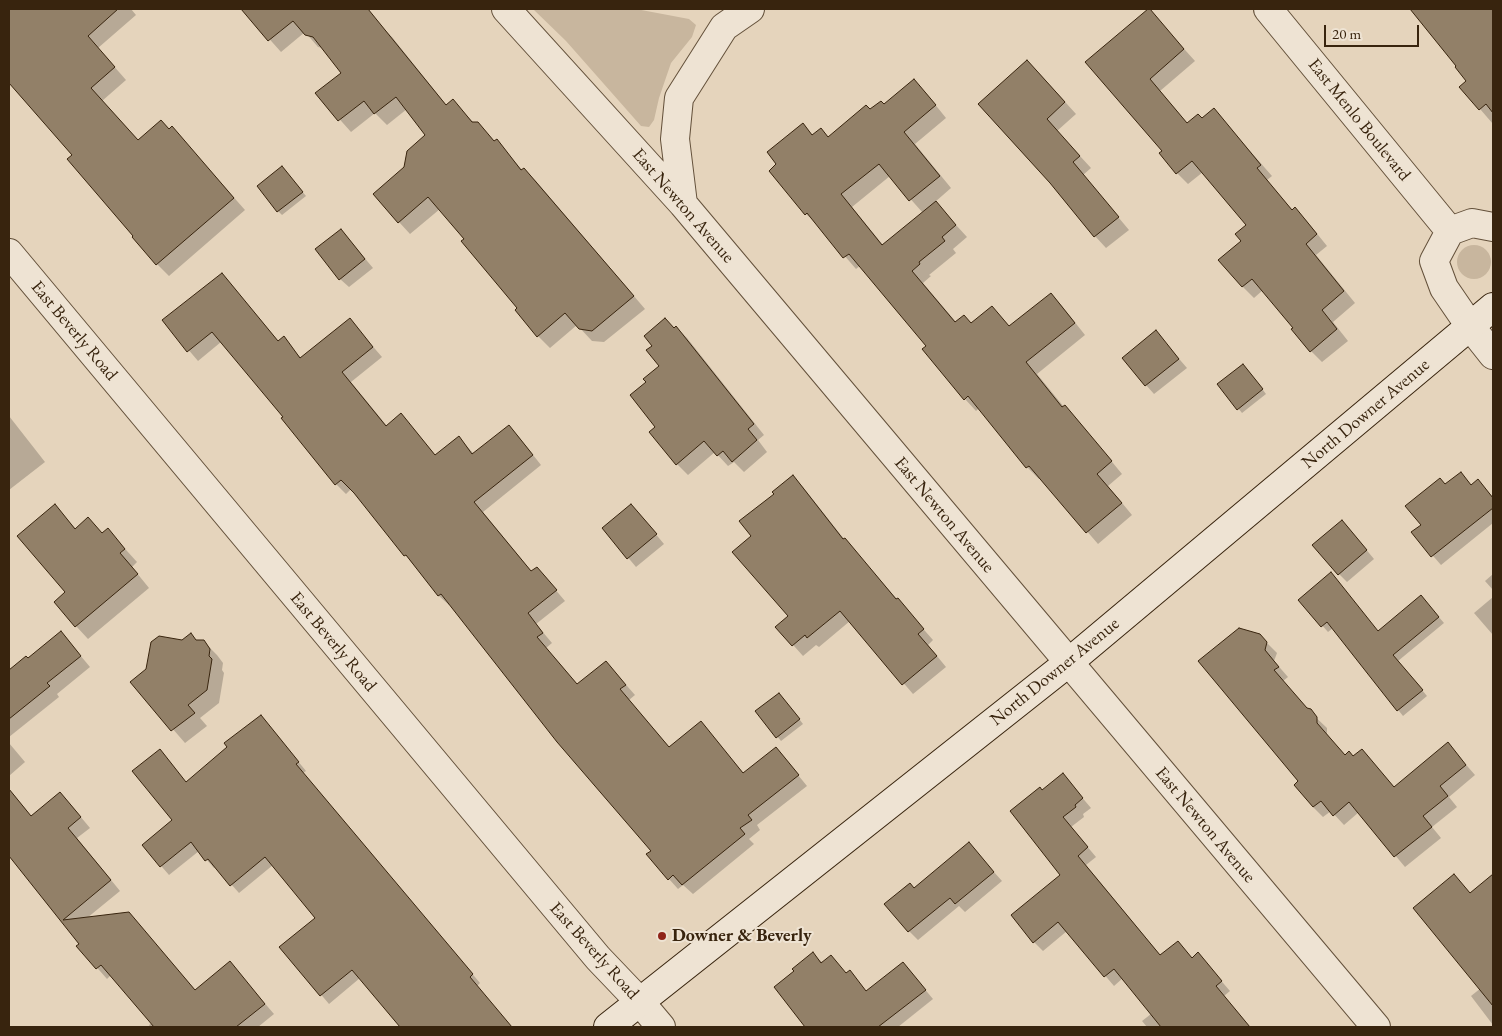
<!DOCTYPE html>
<html>
<head>
<meta charset="utf-8">
<style>
	body { margin:0 }
	#map { position:relative; width:1502px; height:1036px; overflow:hidden; background:#e5d4bc; font-family:"EB Garamond",serif }
	canvas { display:block }
	.frame { position:absolute; inset:0; border:10px solid #38240e; pointer-events:none }
	.scale { position:absolute; left:1324px; top:25px; width:95px; height:22px; box-sizing:border-box; border:2px solid #38240e; border-top:0; padding-left:6px; font-size:15px; line-height:18px; white-space:nowrap; color:#38240e; -webkit-text-stroke:4px #eee3d3; paint-order:stroke }
</style>
</head>
<body>
<div id="map">
<canvas width="1502" height="1036"></canvas>
<div class="frame"></div>
<div class="scale">20 m</div>
</div>
<script>
const ctx = document.querySelector('canvas').getContext('2d');
ctx.lineJoin = 'round';
function fillPath(path, color) { ctx.fillStyle = color; ctx.fill(path, 'evenodd'); }
const shape = rows => new Path2D(rows.map(r => 'M' + r).join(''));
function stroke(path, color, width, dash) { ctx.strokeStyle = color; ctx.lineWidth = width; ctx.lineCap = dash ? 'butt' : 'round'; ctx.setLineDash(dash || []); ctx.stroke(path); }
function write(font, color, halo, rows, align = 'center') {
  ctx.font = font + ' "EB Garamond",serif'; ctx.lineWidth = 4; ctx.setLineDash([]); ctx.textBaseline = 'middle'; ctx.strokeStyle = halo; ctx.fillStyle = color; for (const [text, x, y, turn = 0] of rows) {
    ctx.save(); ctx.translate(x, y); ctx.rotate((+turn || 0) * Math.PI / 180); ctx.textAlign = isNaN(turn) ? turn : align; if (halo) ctx.strokeText(text, 0, 0); ctx.fillText(text, 0, 0); ctx.restore();
  }
}
fillPath(shape([
	[533,9,636,9,689,19,696,25,692,37,671,63,659,98,654,120,649,127,641,126,566,41],
	'1457 262a17 17 0 1 1 34 0a17 17 0 1 1-34 0Z'
]), '#c8b69e');
fillPath(shape([
	[9,9,131,9,136,15,98,48,126,80,102,101,139,141,169,130,183,140,245,210,169,276,157,264,135,236,74,155,9,81],
	[253,9,358,9,375,29,380,25,392,37,447,106,453,101,474,123,478,124,495,142,497,141,523,171,524,170,536,181,645,309,604,342,592,341,577,325,550,348,538,336,519,308,440,209,410,234,399,222,406,168,427,135,407,109,387,125,375,113,351,132,317,94,343,73,323,48,318,47,305,32,281,52,247,14],
	[1412,9,1493,9,1493,124,1461,87,1468,81],
	[1149,10,1195,61,1160,91,1188,124,1202,119,1214,110,1272,176,1267,180,1293,211,1306,220,1327,246,1316,255,1355,303,1333,322,1348,341,1322,362,1311,351,1295,328,1263,290,1254,298,1243,287,1243,241,1248,225,1203,172,1188,184,1177,173,1163,151,1087,63],
	[1039,73,1076,114,1057,131,1091,168,1083,175,1129,230,1106,248,1095,236,1051,182],
	[925,92,946,118,915,144,951,188,935,202,967,237,953,249,956,253,929,275,931,276,923,283,956,322,971,324,1010,327,1051,294,1062,306,1085,335,1037,374,1064,407,1065,406,1076,418,1122,474,1108,486,1132,515,1098,544,1040,477,1039,479,1027,467,979,408,976,411,965,399,927,346,861,265,856,269,818,225,806,214,778,165,802,125,813,135,821,129,829,138,871,111],
	[890,176,923,213,883,245,852,207],
	[286,172,306,196,282,215,278,211],
	[341,230,373,268,349,287,340,279],
	[222,274,279,342,283,338,301,358,350,320,382,357,351,382,387,426,401,415,436,456,459,438,474,454,509,427,518,436,541,465,483,512,532,572,537,568,565,601,536,624,552,643,546,648,578,685,606,662,635,695,629,700,670,748,701,723,744,774,776,748,807,786,757,825,760,830,749,839,754,844,693,894,683,885,678,889,669,879,653,851,450,604,449,605,439,596,351,489,346,494,336,484,285,417,221,342,198,361,164,321],
	[676,327,687,338,764,435,758,440,767,452,744,472,734,462,728,466,715,452,688,475,677,464,657,428,647,383,661,366],
	[1156,332,1187,368,1154,394,1146,385],
	[1247,369,1266,394,1242,413,1219,384],
	[9,416,45,462,9,490],
	[1461,474,1472,486,1478,481,1493,497,1493,523,1441,565,1413,533,1423,525],
	[793,477,803,487,844,539,933,640,928,645,946,667,913,694,850,621,819,647,816,645,803,656,777,627,790,616,753,537,775,494],
	[55,506,76,529,103,534,108,530,137,562,132,567,149,588,88,639,76,626,66,593],
	[639,514,664,544,636,567,604,529],
	[1350,530,1374,559,1347,582,1339,574],
	[1493,574,1493,590,1485,581],
	[1493,597,1493,635,1474,613],
	[1300,600,1378,632,1426,602,1444,623,1398,661,1427,696,1403,716,1333,628,1328,632],
	[191,634,197,641,203,641,217,655,223,663,222,670,224,673,219,703,200,718,207,726,185,743,132,682],
	[1259,635,1277,653,1274,661,1288,677,1283,681,1308,710,1327,728,1327,734,1345,756,1354,757,1362,751,1395,788,1448,744,1475,775,1449,797,1457,807,1432,827,1441,838,1405,867,1359,812,1344,825,1331,811,1323,817,1313,807,1299,782],
	[70,643,90,667,57,694,59,697,9,737,9,672,26,658,28,659],
	[783,698,803,724,781,741,757,712],
	[261,716,306,771,303,773,480,983,477,986,510,1027,401,1027,360,978,329,1004,281,947,317,918,273,865,239,893,216,867,214,868,199,851,169,875,143,845,174,820,186,783,229,747],
	[9,743,25,762,9,776],
	[1063,775,1091,808,1083,814,1084,817,1071,827,1096,857,1086,865,1161,956,1178,942,1193,959,1198,954,1230,991,1224,996,1250,1027,1147,1027,1142,1021,1151,1014,1123,978,1114,986,1067,931,1043,951,1034,942,1062,875,1042,791],
	[9,789,32,817,70,804,90,828,77,838,120,891,87,918,129,914,196,991,230,963,274,1014,258,1027,150,1027,149,1025,152,1023,111,975,107,979,78,946,81,944,9,854],
	[969,844,1002,881,965,912,959,906,918,940,909,931,914,889],
	[1454,876,1471,894,1493,876,1493,1025,1471,996,1481,988],
	[813,954,823,963,846,974,850,972,867,992,903,963,933,999,898,1027,807,1027,775,987,796,971]
]), '#0003');
const building = shape([
	[9,9,118,9,88,36,115,67,91,88,138,140,161,120,169,129,172,126,234,198,156,265,132,237,133,236,67,159,72,155,9,83,9,9],
	[241,9,368,9,446,105,453,99,472,122,478,122,494,141,497,139,521,170,524,168,634,296,592,331,579,329,565,313,537,337,515,310,517,308,461,241,464,239,428,197,398,223,373,194,404,167,407,151,425,135,396,97,374,114,364,101,338,121,315,93,341,73,313,37,305,35,293,21,268,41,241,9],
	[1148,9,1150,9,1184,49,1150,79,1187,123,1198,114,1202,118,1214,108,1261,165,1257,168,1292,210,1295,207,1317,234,1306,244,1344,291,1322,310,1337,329,1310,352,1291,329,1293,328,1252,279,1242,287,1218,260,1241,241,1235,234,1246,225,1192,161,1176,174,1159,153,1162,151,1085,62,1148,9],
	[1410,9,1493,9,1493,113,1486,104,1479,110,1459,87,1466,81,1455,67,1456,66,1410,9],
	[1027,60,1065,102,1047,119,1080,156,1073,162,1119,217,1094,237,1050,183,978,104,1027,60],
	[914,79,936,105,904,132,940,176,909,201,879,164,841,194,882,245,936,201,956,225,942,237,945,241,919,262,920,264,912,271,955,322,964,315,971,323,992,306,1009,326,1051,293,1075,323,1026,362,1062,407,1065,405,1112,461,1097,474,1122,503,1086,533,1029,466,1026,468,968,396,964,400,922,349,926,346,849,254,843,258,807,213,805,215,769,171,776,164,767,152,803,123,812,135,821,128,828,137,866,105,870,109,881,101,884,104,914,79],
	[282,166,303,192,277,212,257,186,282,166],
	[341,229,365,259,339,280,315,249,341,229],
	[222,273,278,341,284,336,300,358,350,318,373,347,342,372,386,426,401,413,435,455,459,436,472,454,509,425,533,455,474,502,531,571,537,567,557,590,528,613,543,633,537,637,577,684,606,661,626,685,620,689,669,747,701,721,743,773,776,747,799,775,748,815,752,820,740,828,745,834,682,885,673,875,668,880,646,854,651,851,557,742,441,594,438,596,406,555,404,556,354,493,341,480,335,485,281,418,283,417,212,332,187,352,162,320,222,273],
	[665,318,674,328,676,326,754,424,748,429,757,440,732,462,723,451,717,456,704,441,676,465,649,432,655,427,630,395,646,382,643,379,659,366,646,350,652,346,644,336,665,318],
	[1156,330,1179,359,1145,386,1122,358,1156,330],
	[1243,364,1263,389,1237,410,1217,384,1243,364],
	[1461,472,1471,485,1478,479,1493,498,1493,508,1431,557,1411,532,1421,525,1405,506,1440,478,1445,484,1461,472],
	[793,475,843,539,845,538,896,599,898,598,924,629,918,634,937,656,902,685,840,611,807,638,805,635,792,646,775,627,788,616,732,552,751,536,739,521,774,494,772,492,793,475],
	[55,504,75,529,88,517,102,533,108,528,125,549,120,553,138,574,75,627,54,602,65,592,17,536,55,504],
	[631,504,657,534,627,559,602,528,631,504],
	[1342,520,1367,550,1338,575,1312,545,1342,520],
	[1331,572,1378,631,1421,595,1439,617,1393,655,1423,690,1397,711,1327,622,1321,627,1298,600,1331,572],
	[1239,628,1260,634,1267,642,1265,650,1279,667,1274,670,1307,708,1311,709,1317,717,1317,723,1345,755,1349,751,1353,756,1362,749,1394,787,1448,742,1466,765,1440,786,1448,796,1423,816,1432,827,1394,857,1349,802,1333,816,1321,801,1313,807,1294,785,1298,781,1198,661,1239,628],
	[61,631,81,656,47,683,50,686,9,719,9,670,26,656,28,658,61,631],
	[191,633,196,640,204,640,210,649,209,656,212,659,207,690,188,705,195,713,171,731,130,682,146,669,151,642,159,636,182,640,191,633],
	[779,693,800,719,776,738,755,711,779,693],
	[261,715,299,762,296,764,473,974,470,977,512,1027,400,1027,352,970,320,996,279,947,315,918,265,857,230,886,208,859,205,861,191,842,160,867,142,845,172,820,132,771,160,749,186,782,227,747,224,743,261,715],
	[1063,773,1083,798,1075,805,1076,807,1063,817,1088,847,1078,856,1160,955,1178,941,1192,958,1198,952,1222,981,1216,986,1250,1027,1161,1027,1114,969,1104,977,1058,922,1033,943,1011,915,1060,875,1010,811,1040,787,1042,790,1063,773],
	[9,789,31,816,60,792,81,817,68,828,111,880,63,920,129,912,195,990,230,961,265,1004,236,1027,154,1027,101,965,96,969,76,946,79,944,9,856,9,789],
	[969,842,994,872,955,904,950,898,908,932,884,904,910,883,914,888,969,842],
	[1454,874,1470,893,1493,874,1493,1006,1413,908,1454,874],
	[813,952,821,963,831,955,846,973,850,970,866,991,903,962,926,990,878,1027,805,1027,774,987,794,971,792,969,813,952]
]);
fillPath(building, '#928068');
stroke(building, '#38240e', 1);
const street = shape([
	[506,9,683,204,1376,1027],
	[1268,9,1450,231],
	[683,204,675,139,679,98,724,27,750,9],
	[1493,227,1472,223,1450,231,1434,261,1444,288,1470,326,1493,355],
	[9,253,598,958,640,1002,661,1027]
]);
const secondary = shape([
	[608,1027,1068,663,1493,307]
]);
stroke(street, '#63503a', 30);
stroke(secondary, '#38240e', 30);
stroke(street, '#eee3d3', 28);
stroke(secondary, '#eee3d3', 28);
for (const [x, y, r, color] of [
	[662,936,5,"#8f2418"]
]) { const dot = new Path2D(); dot.arc(x, y, r, 0, 2 * Math.PI); ctx.fillStyle = color; ctx.fill(dot); stroke(dot, '#eee3d3', 2); }
write('18px', '#38240e', '#eee3d3', [
	["East Menlo Boulevard",1359,120,51],
	["East Newton Avenue",683,206,49],
	["East Beverly Road",74,331,50],
	["North Downer Avenue",1366,414,-40],
	["East Newton Avenue",944,515,50],
	["East Beverly Road",333,642,50],
	["North Downer Avenue",1055,672,-39],
	["East Newton Avenue",1205,825,50],
	["East Beverly Road",594,951,48]
]);
write('bold 18px', '#38240e', '#eee3d3', [
	["Downer & Beverly",672,936]
], 'left');
</script>
</body>
</html>
